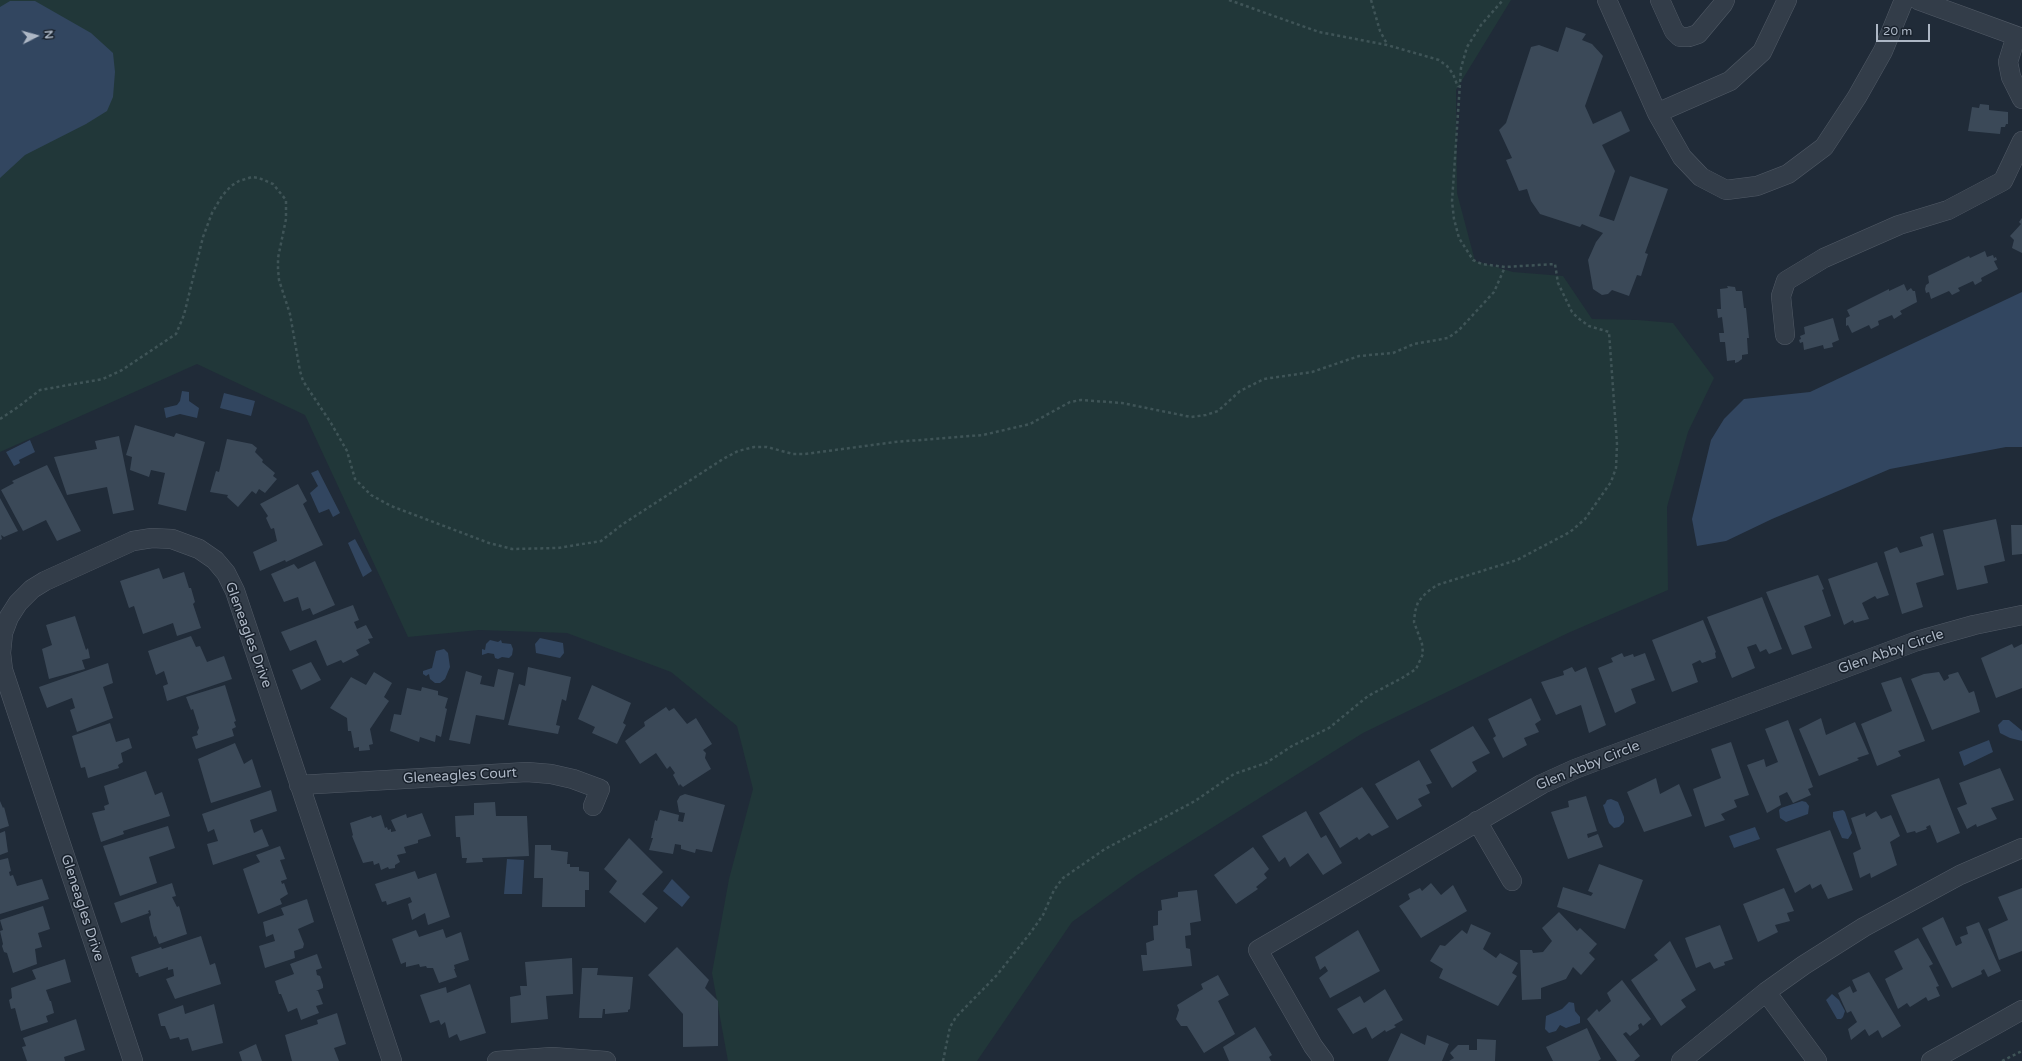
<!DOCTYPE html>
<html>
<head>
<meta charset="utf-8">
<style>
	body { margin:0 }
	#map { position:relative; width:2022px; height:1061px; overflow:hidden; background:#202b38; font-family:"Varela Round",sans-serif }
	canvas { display:block }
	.north { position:absolute; left:16px; top:16px; width:40px; height:40px; -webkit-text-stroke:3px #19222d; paint-order:stroke; rotate:84deg; font-size:11px; font-weight:700; line-height:16px; text-align:center; color:#adb7c5 }
	.north::after { content:''; display:block; margin:auto; width:14px; height:18px; background:#adb7c5; clip-path:polygon(50% 0,100% 100%,50% 72%,0 100%) }
	.scale { position:absolute; left:1876px; top:24px; width:54px; height:18px; box-sizing:border-box; border:2px solid #adb7c5; border-top:0; padding-left:5px; font-size:12px; line-height:14px; white-space:nowrap; color:#adb7c5; -webkit-text-stroke:3px #19222d; paint-order:stroke }
</style>
</head>
<body>
<div id="map">
<canvas width="2022" height="1061"></canvas>
<div class="north">N</div>
<div class="scale">20 m</div>
</div>
<script>
const ctx = document.querySelector('canvas').getContext('2d');
ctx.lineJoin = 'round';
function fillPath(path, color) { ctx.fillStyle = color; ctx.fill(path, 'evenodd'); }
const shape = rows => new Path2D(rows.map(r => 'M' + r).join(''));
function stroke(path, color, width, dash) { ctx.strokeStyle = color; ctx.lineWidth = width; ctx.lineCap = dash ? 'butt' : 'round'; ctx.setLineDash(dash || []); ctx.stroke(path); }
function write(font, color, halo, rows, align = 'center') {
  ctx.font = font + ' "Varela Round",sans-serif'; ctx.lineWidth = 3; ctx.setLineDash([]); ctx.textBaseline = 'middle'; ctx.strokeStyle = halo; ctx.fillStyle = color; for (const [text, x, y, turn = 0] of rows) {
    ctx.save(); ctx.translate(x, y); ctx.rotate((+turn || 0) * Math.PI / 180); ctx.textAlign = isNaN(turn) ? turn : align; if (halo) ctx.strokeText(text, 0, 0); ctx.fillText(text, 0, 0); ctx.restore();
  }
}
fillPath(shape([
	[0,0,1511,0,1456,90,1457,193,1475,261,1513,272,1563,276,1592,319,1638,320,1673,323,1714,378,1688,432,1667,507,1668,590,1568,633,1363,733,1137,875,1072,922,977,1061,728,1061,712,973,729,879,753,789,737,726,671,672,567,633,479,630,408,637,305,415,197,364,0,452]
]), '#213739');
fillPath(shape([
	[10,1,35,1,91,33,113,53,115,72,113,97,107,111,86,124,25,155,0,178,0,7],
	[2022,292,2022,447,2006,447,1890,469,1772,519,1726,541,1697,546,1692,519,1711,440,1724,419,1744,399,1810,392],
	[182,391,189,392,189,401,199,408,197,418,180,414,166,418,164,408,177,405,180,401],
	[224,393,255,401,251,416,220,408],
	[30,440,35,452,19,460,20,463,14,466,6,452],
	[318,470,340,513,333,517,329,509,319,513,310,493,318,486,311,473],
	[355,539,372,571,363,577,348,543],
	[540,638,563,643,564,653,560,658,536,653,535,644],
	[490,640,498,642,501,640,502,643,511,644,513,649,512,655,509,658,502,657,498,659,495,658,494,654,488,653,482,655,482,649,485,650,486,644],
	[444,649,448,653,450,667,445,679,440,683,435,683,430,679,429,674,426,676,423,674,423,671,432,668,436,651],
	[2003,720,2009,720,2020,729,2022,731,2022,741,2010,738,2000,733,1998,725],
	[1989,740,1993,752,1964,766,1959,752],
	[1611,799,1618,802,1624,817,1624,822,1619,827,1614,828,1609,823,1603,805,1605,804,1607,800],
	[1802,801,1806,802,1809,806,1808,814,1786,822,1780,818,1779,810,1781,808],
	[1843,810,1845,812,1852,833,1848,839,1842,838,1833,817,1833,812],
	[1755,827,1760,839,1734,848,1729,836],
	[507,859,524,860,522,894,504,894],
	[672,879,690,897,682,907,663,891],
	[1832,994,1839,1000,1845,1011,1843,1017,1841,1019,1837,1019,1826,1000],
	[1569,1002,1574,1003,1575,1011,1580,1017,1580,1023,1566,1028,1560,1025,1556,1031,1549,1033,1545,1029,1546,1016,1562,1009]
]), '#324660');
fillPath(shape([
	[1566,27,1586,34,1582,40,1592,44,1603,56,1585,106,1593,124,1621,111,1630,131,1602,145,1615,171,1599,216,1614,221,1630,176,1668,189,1645,253,1648,254,1641,276,1637,275,1629,296,1612,290,1608,294,1602,295,1593,289,1588,260,1596,242,1603,233,1582,224,1580,227,1540,214,1531,201,1527,189,1519,191,1506,160,1512,158,1499,130,1506,123,1531,47,1539,45,1558,52],
	[1980,104,1989,105,1989,110,2008,112,2008,124,2006,124,2005,127,2001,127,2000,134,1968,131,1972,107,1979,108],
	[2022,218,2022,253,2012,248,2014,240,2010,236,2021,224,2019,222],
	[1985,251,1987,257,1993,255,1994,258,1996,257,1997,260,1994,261,1998,269,1981,278,1982,281,1975,285,1973,281,1958,288,1960,291,1952,295,1949,291,1931,299,1929,292,1926,293,1925,289,1926,285,1929,283,1928,276,1969,256,1970,258],
	[1904,284,1907,291,1911,288,1913,291,1915,291,1917,302,1900,311,1902,314,1894,319,1892,315,1878,321,1879,325,1871,329,1869,325,1852,333,1848,325,1846,326,1846,318,1850,316,1847,310,1889,289,1889,291],
	[1727,286,1735,287,1736,291,1742,291,1744,308,1746,308,1749,338,1747,338,1748,354,1742,355,1742,359,1738,362,1735,363,1735,360,1727,361,1725,342,1720,342,1719,333,1724,333,1722,317,1718,318,1717,309,1721,309,1720,289,1728,288],
	[1833,318,1839,340,1832,343,1833,347,1824,349,1823,345,1804,350,1803,342,1800,343,1799,340,1801,339,1800,336,1805,334,1804,327],
	[135,425,174,437,176,433,205,442,186,511,158,504,165,473,151,470,149,477,130,470,132,457,126,455],
	[119,436,134,510,113,514,107,487,67,495,54,457,97,449,95,441],
	[227,439,252,444,257,448,255,452,263,460,262,462,275,473,273,476,277,479,265,493,259,489,256,494,252,491,238,507,227,497,228,495,210,492,216,471,219,472],
	[47,465,81,531,57,541,46,520,23,531,1,490,14,483,12,481],
	[298,484,307,501,303,504,323,545,286,562,285,560,260,571,253,552,277,541,274,528,271,529,266,518,268,516,260,504],
	[0,498,18,531,4,537,1,535,2,539,0,540],
	[1996,519,2005,561,1984,566,1988,583,1957,590,1943,530],
	[2011,525,2022,525,2022,554,2012,555],
	[1933,533,1944,575,1916,583,1923,607,1902,614,1884,552,1897,547,1900,553,1923,546,1920,537],
	[315,561,335,605,313,615,310,608,302,611,298,597,284,602,271,574,294,564,298,569],
	[1877,562,1889,595,1877,599,1875,596,1862,603,1869,619,1854,623,1853,620,1844,625,1828,579],
	[159,568,163,579,184,572,189,588,191,588,195,602,193,604,201,628,177,636,173,623,143,634,134,606,129,608,120,581],
	[1818,575,1824,589,1822,590,1831,616,1804,626,1812,648,1792,655,1766,592],
	[1762,597,1782,649,1769,654,1766,649,1760,652,1756,644,1747,647,1755,668,1732,678,1707,617],
	[353,605,359,620,354,622,357,629,366,625,373,638,368,639,370,643,356,650,359,655,343,663,341,660,327,666,316,640,290,651,281,632],
	[75,616,86,650,88,648,90,658,82,660,85,669,49,679,42,649,52,645,46,625],
	[1703,620,1716,652,1715,653,1716,658,1702,663,1700,660,1692,664,1698,682,1672,692,1652,640],
	[191,636,196,647,200,646,207,662,224,656,232,679,167,701,163,686,168,684,164,671,156,675,148,651],
	[2012,644,2014,648,2022,644,2022,688,1996,698,1981,658],
	[1622,653,1624,657,1633,654,1634,657,1645,653,1655,680,1631,689,1636,703,1615,713,1598,668,1613,662,1611,658],
	[311,662,321,680,301,690,292,670],
	[108,663,113,683,103,687,113,718,77,732,70,710,75,708,72,698,47,708,39,687],
	[528,667,571,677,566,701,562,699,556,725,560,726,558,734,508,725,519,684,525,686],
	[1572,667,1575,672,1586,667,1606,725,1589,733,1581,705,1556,715,1541,682,1564,675,1563,671],
	[498,669,514,673,504,720,476,715,470,744,449,740,466,671,482,676,480,684,494,687],
	[374,672,392,683,384,697,389,701,370,729,373,744,369,745,370,750,359,751,359,747,354,748,351,731,348,731,347,718,330,708,351,677,366,685],
	[1939,672,1944,681,1949,678,1948,675,1958,672,1969,693,1974,691,1980,712,1932,730,1911,679,1924,674],
	[1901,677,1925,741,1898,751,1901,756,1877,766,1861,724,1892,711,1881,683],
	[225,685,236,721,234,722,236,727,232,729,234,736,196,749,192,737,198,735,197,732,199,728,193,709,191,710,186,697],
	[592,685,631,703,623,723,626,725,617,744,592,733,595,727,578,719],
	[422,687,438,691,438,695,448,698,445,708,447,709,441,737,436,735,435,742,420,737,419,742,390,731,394,714,401,715,407,688,421,691],
	[1531,698,1541,720,1535,724,1539,732,1524,738,1527,745,1503,758,1493,738,1496,736,1488,719],
	[666,707,669,711,674,708,687,724,696,718,712,744,703,750,706,753,705,758,711,769,683,787,680,784,679,786,673,775,675,773,670,766,667,769,656,753,640,764,625,741,645,726,644,722],
	[1821,718,1826,735,1855,722,1869,754,1857,758,1859,760,1819,776,1799,729],
	[1788,720,1813,787,1808,789,1811,795,1793,803,1787,792,1779,796,1781,805,1767,813,1747,765,1764,759,1766,767,1778,762,1765,729],
	[110,723,116,742,129,738,132,748,121,753,123,762,118,765,119,768,88,778,85,767,81,768,72,736],
	[1473,726,1490,753,1472,762,1477,771,1452,788,1430,750],
	[1731,742,1749,795,1734,800,1737,807,1721,814,1725,820,1705,827,1693,789,1721,778,1711,749],
	[235,743,244,764,252,759,261,787,211,803,198,759],
	[1419,760,1432,783,1426,785,1430,793,1418,799,1422,806,1397,820,1375,784],
	[2000,768,2014,800,1991,808,1997,819,1977,827,1976,824,1967,829,1957,808,1967,804,1959,783],
	[146,771,155,795,162,792,170,816,123,831,124,834,101,842,92,813,105,810,104,806,109,804,104,786],
	[1656,778,1660,794,1679,784,1692,816,1644,832,1627,792],
	[1939,778,1960,833,1937,843,1930,825,1926,827,1927,829,1916,833,1915,831,1907,833,1891,795],
	[1362,787,1389,827,1372,836,1369,833,1359,840,1357,837,1340,848,1319,813],
	[271,790,277,811,250,820,254,833,262,829,269,846,213,865,207,844,218,841,214,829,208,832,202,814],
	[685,794,725,805,712,852,696,849,695,853,681,849,681,845,675,844,673,854,649,850,653,838,651,838,655,820,657,821,660,810,679,815,678,821,683,822,685,813,679,812,677,801,680,796],
	[1586,796,1597,831,1587,834,1588,838,1598,834,1603,847,1568,859,1551,812,1569,807,1568,801],
	[0,801,3,808,4,807,9,826,0,829],
	[495,802,496,816,527,816,529,856,482,858,483,862,466,863,467,858,462,858,460,837,456,837,455,816,474,815,474,803],
	[1306,811,1321,838,1326,835,1342,863,1323,875,1308,853,1290,867,1285,857,1279,862,1262,836],
	[1876,811,1881,819,1891,815,1900,836,1890,842,1897,865,1871,878,1870,873,1860,878,1853,853,1861,849,1851,818,1865,813,1866,817],
	[422,813,431,836,418,840,418,843,404,847,406,853,397,855,400,862,395,865,395,868,389,869,388,867,381,870,379,863,374,865,373,861,363,863,352,836,353,835,350,823,371,816,372,818,381,815,385,828,387,827,388,830,391,829,391,832,396,831,391,820,406,814,407,818],
	[168,826,175,848,149,857,157,883,120,896,103,846],
	[1830,830,1853,890,1828,899,1821,884,1812,889,1810,884,1795,893,1776,849],
	[5,831,8,852,0,855,0,833],
	[629,838,663,872,642,894,658,908,645,923,609,892,617,881,604,869],
	[535,845,551,845,551,850,568,852,567,864,570,864,570,867,579,867,579,871,589,872,589,890,585,890,585,907,542,907,543,878,534,878],
	[280,846,285,859,280,860,287,879,281,881,282,884,284,883,288,894,280,899,282,904,258,914,243,869,260,862,256,855],
	[1253,847,1269,869,1264,874,1267,878,1256,887,1258,889,1236,904,1214,875],
	[8,858,11,871,9,872,10,876,13,875,17,886,42,879,49,899,0,914,0,860],
	[1599,864,1643,880,1625,929,1557,907,1563,887,1591,896,1593,893,1588,891],
	[415,871,418,879,436,873,450,917,428,925,425,913,412,920,408,904,412,902,410,897,387,905,386,901,382,902,375,884],
	[172,883,176,896,172,897,177,907,179,906,187,934,159,944,156,936,154,937,151,927,149,917,151,915,150,910,148,911,149,913,121,923,114,903],
	[1431,883,1441,895,1453,885,1467,911,1421,938,1399,906,1410,899,1408,894,1420,888,1422,891],
	[1784,888,1794,911,1787,913,1790,921,1775,925,1778,932,1758,942,1743,904],
	[2022,888,2022,951,1999,960,1988,929,2008,920,1998,897],
	[1197,890,1201,921,1190,923,1191,935,1185,936,1186,948,1190,949,1192,966,1143,971,1141,955,1147,955,1146,943,1154,940,1153,926,1158,925,1158,911,1162,910,1161,900,1178,897,1178,892],
	[307,899,314,922,298,929,304,944,303,948,294,951,295,958,265,968,259,946,275,941,273,934,266,937,263,922,284,915,281,908],
	[43,906,50,929,38,933,42,947,35,949,37,964,13,973,7,953,4,952,2,946,3,944,0,931,3,930,0,920],
	[1559,912,1577,931,1580,928,1597,944,1589,953,1595,959,1581,975,1573,967,1566,979,1541,988,1541,999,1522,1000,1520,950,1532,950,1533,953,1543,952,1552,941,1542,928],
	[1943,917,1956,946,1962,943,1960,937,1968,934,1966,927,1979,922,2001,971,1988,977,1984,969,1981,971,1982,974,1952,988,1922,928],
	[1471,924,1491,933,1483,949,1496,958,1500,953,1518,963,1512,973,1517,976,1498,1006,1439,978,1443,969,1430,961,1440,945,1445,946,1462,930,1467,934],
	[1720,925,1733,959,1724,962,1725,965,1714,969,1710,962,1696,968,1685,938],
	[443,929,446,938,461,932,469,960,454,965,455,969,454,969,457,977,439,983,433,968,427,968,426,966,420,967,419,964,406,967,406,962,401,964,392,939,416,930,419,937],
	[1358,930,1380,971,1330,998,1319,978,1328,971,1325,966,1320,970,1315,957],
	[201,936,210,965,215,963,221,984,175,999,166,979,174,976,173,969,168,970,168,967,139,977,138,973,136,973,131,957,161,947,162,949],
	[1918,938,1933,964,1929,966,1939,986,1936,987,1940,996,1928,1001,1926,997,1910,1007,1907,1003,1898,1009,1885,979,1903,969,1894,951],
	[1670,941,1696,990,1681,1000,1686,1007,1661,1026,1631,980,1658,960,1654,955],
	[677,947,709,980,705,988,718,1001,718,1046,683,1047,683,1014,648,975],
	[317,954,322,968,316,970,317,975,320,976,323,985,323,988,316,991,318,991,323,1004,316,1006,319,1013,301,1020,297,1008,288,1012,281,994,279,994,275,981,294,974,290,964],
	[572,958,573,994,546,996,548,1019,511,1023,510,997,521,995,520,986,527,986,525,962],
	[65,959,71,982,46,990,50,1001,51,1001,54,1013,46,1016,48,1022,21,1031,15,1008,11,1009,9,1000,12,998,11,988,36,979,32,970],
	[582,968,598,968,597,975,633,977,630,1009,628,1010,628,1012,605,1014,605,1009,603,1009,602,1018,579,1018],
	[1869,972,1901,1026,1882,1038,1878,1030,1869,1036,1865,1029,1851,1040,1848,1029,1857,1022,1851,1011,1847,1013,1838,993,1850,986,1853,993,1857,991,1852,980],
	[1218,975,1229,995,1218,1001,1235,1034,1204,1053,1187,1026,1181,1026,1176,1019,1179,1010,1177,1005,1203,989,1201,984],
	[1622,980,1651,1019,1643,1026,1641,1023,1638,1025,1639,1029,1630,1036,1626,1032,1623,1034,1640,1056,1634,1061,1617,1061,1587,1019,1597,1009,1599,1012,1611,1001,1607,993],
	[470,984,486,1033,460,1041,457,1034,449,1038,445,1022,441,1025,439,1020,430,1023,420,995,446,987,447,993],
	[1385,989,1403,1020,1394,1025,1396,1027,1386,1032,1385,1030,1372,1039,1366,1027,1353,1034,1337,1009,1360,996,1364,1003],
	[214,1004,223,1043,192,1051,188,1038,180,1040,179,1037,170,1039,165,1026,161,1026,158,1014,183,1005,185,1014],
	[337,1013,346,1044,334,1048,339,1061,292,1061,285,1035,318,1024,317,1020],
	[76,1019,85,1050,64,1057,65,1061,27,1061,22,1047,26,1046,23,1038],
	[1255,1027,1272,1055,1269,1057,1271,1061,1229,1061,1223,1047],
	[1587,1028,1601,1059,1598,1061,1553,1061,1546,1047],
	[1401,1033,1425,1045,1427,1035,1449,1044,1442,1061,1388,1061],
	[1477,1039,1496,1040,1495,1061,1449,1061,1454,1058,1450,1053,1458,1045,1469,1045,1469,1050,1477,1050],
	[256,1044,262,1061,242,1061,239,1052]
]), '#3b4958');
const minor = shape([
	[1607,0,1657,113],
	[1660,0,1674,31,1680,37,1689,37,1698,34,1723,4,1725,0],
	[1787,0,1762,52,1730,81,1657,113,1682,157,1701,177,1726,190,1757,186,1788,174,1824,147,1857,97,1883,51,1904,0],
	[1918,0,2022,38],
	[2016,36,2008,62,2011,77,2022,99],
	[1785,335,1781,296,1786,281,1824,258,1899,225,1948,210,2003,181,2022,141],
	[299,785,527,772,551,774,573,779,600,789,593,806],
	[1477,821,1512,881],
	[1766,992,1817,1061],
	[133,1061,3,670,1,653,3,633,9,617,18,603,32,589,45,581,133,541,152,538,172,539,199,549,215,560,226,573,235,591,392,1061],
	[497,1061,552,1057,606,1061],
	[1324,1061,1313,1046,1258,950,1542,784,1575,769,1917,641,1974,625,2022,615],
	[1681,1061,1766,992,1804,965,1864,927,1960,875,2022,848],
	[1931,1061,2022,1010]
]);
stroke(minor, '#515a66', 20);
stroke(shape([
	[1229,0,1319,32,1387,45,1439,60,1447,66,1453,74,1458,87],
	[1371,0,1380,31,1387,44],
	[0,419,18,407,40,390,103,379,122,370,176,334,184,315,203,237,212,213,222,196,231,186,239,181,252,177,259,178,273,184,286,200,286,219,278,258,278,269,279,280,290,314,300,371,303,381,331,423,347,451,355,479,371,495,391,506,489,543,512,549,558,548,601,541,623,524,723,459,738,451,754,447,767,447,793,454,805,454,895,442,983,435,1030,424,1070,402,1081,400,1122,403,1191,417,1206,415,1218,411,1240,391,1264,379,1312,372,1359,356,1393,353,1414,344,1448,338,1459,330,1494,292,1505,267],
	[943,1061,950,1027,956,1017,997,975,1031,932,1043,915,1054,890,1063,878,1105,849,1195,801,1234,774,1266,763,1292,746,1329,728,1368,696,1402,678,1416,669,1423,654,1422,644,1414,622,1415,612,1418,602,1426,593,1437,585,1517,560,1570,532,1585,519,1611,482,1616,468,1617,444,1609,332,1589,326,1578,318,1572,312,1558,283,1555,264,1505,267,1482,264,1473,260,1459,238,1454,219,1452,201,1454,173,1461,68,1467,47,1481,25,1503,0],
	[2002,1061,2022,1051]
]), '#3f5457', 2.5, [3, 3]);
stroke(minor, '#333d49', 19);
write('14px', '#adb7c5', '#19222d', [
	["Gleneagles Drive",248,635,70],
	["Glen Abby Circle",1891,652,-19],
	["Glen Abby Circle",1588,766,-22],
	["Gleneagles Court",460,776,-3],
	["Gleneagles Drive",82,908,72]
]);
</script>
</body>
</html>
